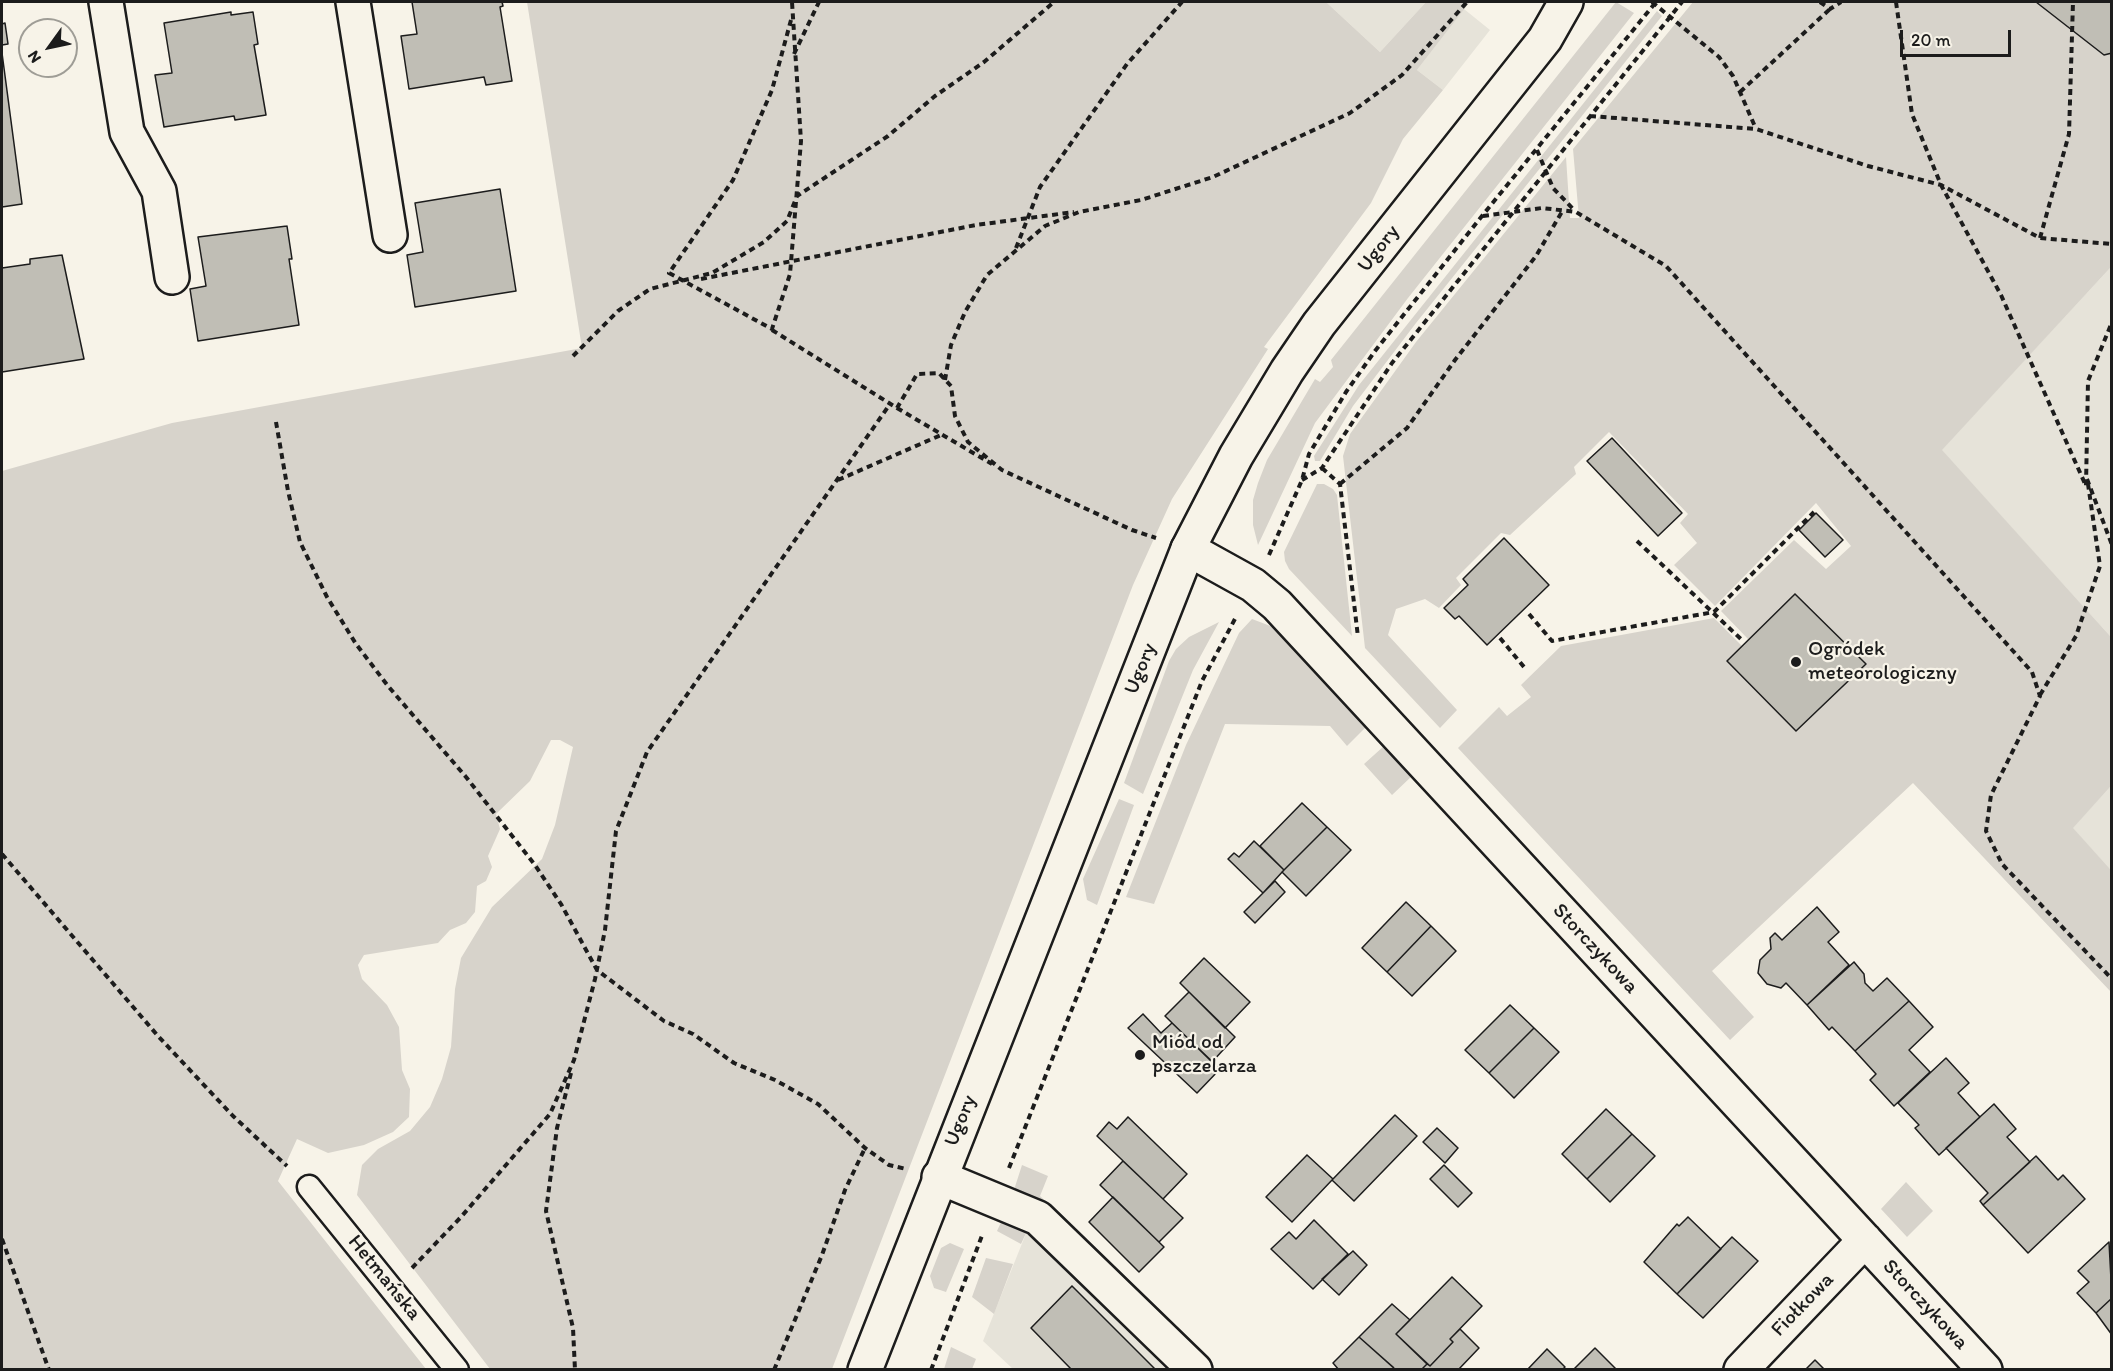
<!DOCTYPE html>
<html>
<head>
<meta charset="utf-8">
<style>
	body { margin:0 }
	#map { position:relative; width:2113px; height:1371px; overflow:hidden; background:#f7f3e8; font-family:Itim,sans-serif }
	canvas { display:block }
	.frame { position:absolute; inset:0; border:3px solid #1c1c1c; pointer-events:none }
	.north { position:absolute; left:18px; top:18px; width:60px; height:60px; box-sizing:border-box; background:#f7f3e8; border:2px solid #9f9d96; border-radius:50%; rotate:237deg; font-size:16px; font-weight:700; line-height:24px; text-align:center; color:#1c1c1c }
	.north::after { content:''; display:block; margin:auto; width:21px; height:27px; background:#1c1c1c; clip-path:polygon(50% 0,100% 100%,50% 72%,0 100%) }
	.scale { position:absolute; left:1900px; top:30px; width:111px; height:27px; box-sizing:border-box; border:3px solid #1c1c1c; border-top:0; padding-left:8px; font-size:18px; line-height:21px; white-space:nowrap; color:#1c1c1c; -webkit-text-stroke:4px #f7f3e8; paint-order:stroke }
</style>
</head>
<body>
<div id="map">
<canvas width="2113" height="1371"></canvas>
<div class="frame"></div>
<div class="north">N</div>
<div class="scale">20 m</div>
</div>
<script>
const ctx = document.querySelector('canvas').getContext('2d');
ctx.lineJoin = 'round';
function fillPath(path, color) { ctx.fillStyle = color; ctx.fill(path, 'evenodd'); }
const shape = rows => new Path2D(rows.map(r => 'M' + r).join(''));
function stroke(path, color, width, dash) { ctx.strokeStyle = color; ctx.lineWidth = width; ctx.lineCap = dash ? 'butt' : 'round'; ctx.setLineDash(dash || []); ctx.stroke(path); }
function write(font, color, halo, rows, align = 'center') {
  ctx.font = font + ' Itim,sans-serif'; ctx.lineWidth = 4.5; ctx.setLineDash([]); ctx.textBaseline = 'middle'; ctx.strokeStyle = halo; ctx.fillStyle = color; for (const [text, x, y, turn = 0] of rows) {
    ctx.save(); ctx.translate(x, y); ctx.rotate((+turn || 0) * Math.PI / 180); ctx.textAlign = isNaN(turn) ? turn : align; if (halo) ctx.strokeText(text, 0, 0); ctx.fillText(text, 0, 0); ctx.restore();
  }
}
fillPath(shape([
	[1326,2,1426,2,1380,52],
	[1464,9,1490,30,1443,90,1417,70],
	[2111,267,2111,637,1941,450],
	[2111,786,2111,870,2072,828],
	[1027,1231,1172,1369,1013,1369,983,1341]
]), '#e6e3d9');
fillPath(shape([
	[527,2,1326,2,1380,52,1426,2,1469,3,1417,70,1443,90,1403,139,1371,203,1264,347,1268,349,1172,499,1133,585,832,1369,490,1369,357,1195,362,1165,378,1149,410,1131,430,1107,442,1079,451,1047,455,989,461,958,492,907,542,859,555,825,573,747,560,740,551,740,530,781,496,814,500,829,488,856,492,867,486,881,477,886,475,912,466,923,450,930,438,943,364,955,358,965,362,979,387,1005,399,1027,402,1070,410,1089,409,1117,393,1132,364,1145,328,1153,297,1139,278,1181,426,1369,2,1369,2,471,172,423,582,348],
	[1616,2,1634,13,1408,298,1315,423,1258,545,1253,525,1253,500,1258,483,1267,460,1315,379,1320,382,1333,367,1331,360],
	[1693,2,2111,2,2111,267,1942,450,2111,637,2111,786,2073,828,2111,870,2111,992,1913,783,1712,971,1754,1017,1730,1040,1458,748,1499,707,1507,716,1531,697,1521,685,1561,646,1714,618,1742,646,1748,639,1721,611,1794,540,1826,569,1851,546,1816,503,1715,606,1674,565,1697,543,1680,523,1688,514,1609,432,1574,467,1576,474,1510,535,1501,533,1456,578,1461,585,1439,608,1425,599,1396,609,1388,635,1457,710,1440,728,1365,648,1343,456,1350,434,1416,342,1566,157,1570,218,1579,218,1573,149],
	[1657,11,1662,16,1416,323,1353,406,1320,461,1315,461,1314,456,1359,385],
	[1317,484,1324,484,1333,489,1337,495,1352,636,1289,569,1285,561,1284,552],
	[1252,619,1273,627,1287,639,1367,726,1347,746,1330,726,1225,724,1154,904,1126,897,1186,745,1239,633],
	[1219,622,1193,670,1143,794,1124,783,1169,661,1176,649,1189,637],
	[1384,746,1412,776,1392,795,1364,764],
	[1119,799,1134,805,1097,905,1087,900,1083,879],
	[1022,1165,1048,1176,1040,1196,1075,1229,1057,1216,1013,1193],
	[1906,1182,1933,1211,1907,1237,1881,1209],
	[1003,1218,1029,1228,1172,1369,1027,1231,1021,1244,997,1231],
	[950,1243,964,1249,946,1292,934,1288,930,1276,941,1248],
	[986,1258,1013,1264,994,1314,972,1297],
	[951,1347,976,1359,972,1369,944,1369]
]), '#d7d3cb');
const building = shape([
	[412,2,502,2,503,6,500,7,512,81,486,85,484,77,409,89,401,36,417,34,412,2],
	[2036,2,2112,2,2112,53,2104,55,2036,2],
	[231,12,231,15,253,12,258,44,254,45,266,115,235,120,234,116,164,127,155,75,172,73,164,23,231,12],
	[5,23,8,44,2,45,2,24,5,23],
	[2,53,22,204,2,207,2,53],
	[500,189,516,291,415,307,407,255,423,252,415,203,500,189],
	[287,226,292,259,289,259,299,325,198,341,190,289,206,286,198,237,287,226],
	[62,255,84,359,2,372,2,268,30,264,30,259,62,255],
	[1612,438,1682,513,1658,536,1587,461,1612,438],
	[1816,513,1843,540,1825,557,1799,530,1816,513],
	[1504,538,1549,585,1487,645,1459,616,1455,619,1444,608,1468,585,1463,579,1504,538],
	[1795,594,1866,664,1796,731,1727,661,1795,594],
	[1302,803,1327,827,1284,870,1260,846,1302,803],
	[1327,827,1351,850,1306,896,1282,872,1327,827],
	[1254,841,1284,870,1263,893,1228,859,1234,853,1239,857,1254,841],
	[1275,881,1285,892,1255,923,1244,912,1275,881],
	[1406,902,1431,926,1387,972,1362,948,1406,902],
	[1817,907,1839,932,1828,942,1849,965,1807,1005,1786,983,1781,988,1767,984,1758,973,1760,960,1771,949,1770,938,1775,933,1782,940,1817,907],
	[1431,926,1456,951,1412,996,1387,972,1431,926],
	[1204,958,1250,1002,1225,1028,1180,983,1204,958],
	[1854,962,1864,974,1865,983,1873,991,1887,978,1909,1001,1855,1051,1832,1027,1829,1030,1807,1005,1854,962],
	[1189,992,1235,1037,1212,1062,1165,1016,1189,992],
	[1909,1001,1933,1027,1909,1050,1930,1072,1894,1106,1870,1080,1876,1074,1855,1051,1909,1001],
	[1510,1005,1534,1028,1489,1073,1465,1050,1510,1005],
	[1143,1014,1161,1033,1172,1023,1220,1069,1197,1093,1128,1028,1143,1014],
	[1534,1028,1559,1052,1514,1098,1489,1073,1534,1028],
	[1946,1058,1969,1083,1958,1093,1980,1117,1939,1155,1915,1128,1919,1125,1898,1103,1946,1058],
	[1994,1104,2016,1129,2007,1137,2030,1162,1983,1205,1980,1201,1988,1193,1946,1148,1994,1104],
	[1606,1109,1632,1134,1587,1179,1562,1154,1606,1109],
	[1395,1115,1417,1136,1354,1201,1332,1180,1395,1115],
	[1128,1117,1187,1174,1163,1199,1097,1136,1109,1122,1117,1129,1128,1117],
	[1437,1128,1458,1148,1445,1163,1423,1142,1437,1128],
	[1632,1134,1655,1156,1610,1202,1587,1179,1632,1134],
	[1307,1155,1333,1179,1292,1222,1266,1197,1307,1155],
	[2036,1156,2058,1180,2063,1175,2085,1199,2028,1253,1983,1205,2036,1156],
	[1123,1161,1183,1218,1159,1242,1100,1185,1123,1161],
	[1444,1165,1472,1193,1458,1207,1430,1179,1444,1165],
	[1113,1197,1164,1247,1139,1272,1089,1222,1113,1197],
	[1688,1217,1721,1249,1677,1294,1644,1262,1677,1224,1679,1226,1688,1217],
	[1314,1220,1348,1254,1313,1289,1271,1249,1289,1232,1296,1239,1314,1220],
	[1732,1237,1758,1261,1703,1318,1677,1294,1732,1237],
	[2109,1242,2112,1298,2096,1313,2077,1293,2089,1282,2078,1271,2109,1242],
	[1353,1251,1367,1265,1339,1295,1322,1279,1353,1251],
	[1452,1277,1482,1306,1450,1339,1453,1342,1430,1366,1396,1334,1452,1277],
	[1072,1286,1156,1370,1072,1370,1031,1328,1072,1286],
	[2112,1298,2112,1335,2096,1313,2112,1298],
	[1392,1304,1410,1320,1396,1334,1427,1364,1421,1370,1396,1370,1359,1337,1392,1304],
	[1460,1329,1479,1348,1458,1370,1421,1370,1427,1364,1430,1366,1453,1342,1450,1339,1460,1329],
	[1359,1337,1393,1367,1395,1370,1339,1370,1333,1363,1359,1337],
	[1595,1348,1617,1370,1573,1370,1595,1348],
	[1547,1349,1565,1367,1562,1370,1527,1370,1547,1349],
	[1815,1360,1825,1370,1805,1370,1815,1360]
]);
fillPath(building, '#c0beb5');
stroke(building, '#1c1c1c', 1.5);
const service = shape([
	[309,1187,457,1370]
]);
const minor = shape([
	[106,2,127,132,159,191,172,277],
	[353,2,390,235],
	[1188,549,1253,585,1277,605,1985,1370],
	[939,1177,1038,1218,1195,1370],
	[1741,1370,1865,1240]
]);
const tertiary = shape([
	[865,1370,1188,549,1236,456,1287,371,1319,324,1545,39,1566,2]
]);
stroke(service, '#1c1c1c', 27);
stroke(minor, '#1c1c1c', 38);
stroke(tertiary, '#1c1c1c', 38);
stroke(shape([
	[1652,2,1719,57,1733,76,1756,129],
	[1820,2,1830,9,1841,2],
	[1896,2,1912,114,1941,185,2001,295,2086,486,2088,381,2112,322],
	[791,20,772,90,733,180,669,273,772,329,790,274,801,141,792,2],
	[794,54,819,2],
	[1740,92,1830,9],
	[1590,116,1756,129,1868,166,1941,185,2040,238,2112,244],
	[1537,150,1553,188,1575,211],
	[1483,216,1542,208,1576,212,1666,266,2032,672,2040,696,1991,795,1986,831,2002,864,2112,979],
	[2040,238,2069,134,2073,2],
	[1016,248,1040,187,1127,64,1182,2],
	[701,279,976,225,1074,212],
	[772,330,897,408,917,374,939,373,951,386,955,416,968,442,1002,470,1132,530,1156,538],
	[573,356,618,311,650,289,712,273,764,242,787,221,797,196,888,136,935,96,984,62,1054,2],
	[945,380,951,345,965,312,987,275,1045,226,1079,212,1141,200,1213,177,1350,113,1402,75,1467,2],
	[897,408,992,464],
	[276,422,288,491,300,542,327,597,356,644,388,686,466,777,535,865,561,904,597,970,664,1021,693,1034,734,1063,775,1080,818,1104,865,1148,889,1165,906,1169],
	[1322,468,1340,484,1358,637],
	[2087,479,2112,545],
	[838,480,941,435],
	[1302,480,1322,468,1392,363,1682,2],
	[1340,484,1407,428,1455,360,1536,256,1563,210],
	[1637,541,1743,641],
	[1269,555,1302,480,1309,454,1346,392,1375,351,1482,216,1656,2],
	[1529,614,1552,641,1714,612,1814,512],
	[1500,638,1524,667],
	[2040,695,2076,636,2100,566,2088,484],
	[2,854,158,1036,233,1116,287,1166],
	[571,1073,557,1128,546,1211,573,1328,575,1370],
	[1009,1168,1202,681,1236,617],
	[2,1239,49,1370],
	[412,1268,461,1217,550,1114,574,1060,595,979,605,930,616,831,647,752,890,404],
	[774,1370,822,1255,845,1190,865,1148],
	[931,1370,983,1233]
]), '#1c1c1c', 4, [6, 4.5]);
stroke(service, '#f7f3e8', 22);
stroke(minor, '#f7f3e8', 33);
stroke(tertiary, '#f7f3e8', 33);
for (const [x, y, r, color] of [
	[1796,662,6,"#1c1c1c"],
	[1140,1055,6,"#1c1c1c"]
]) { const dot = new Path2D(); dot.arc(x, y, r, 0, 2 * Math.PI); ctx.fillStyle = color; ctx.fill(dot); stroke(dot, '#f7f3e8', 2); }
write('21px', '#1c1c1c', '#f7f3e8', [
	["Ugory",1379,249,-52],
	["Ugory",1141,669,-68],
	["Storczykowa",1595,949,47],
	["Ugory",961,1121,-68],
	["Hetmańska",384,1278,51],
	["Fiołkowa",1803,1305,-46],
	["Storczykowa",1925,1305,47]
]);
write('21px', '#1c1c1c', '#f7f3e8', [
	["Ogródek",1808,650],
	["meteorologiczny",1808,674],
	["Miód od",1152,1043],
	["pszczelarza",1152,1067]
], 'left');
</script>
</body>
</html>
